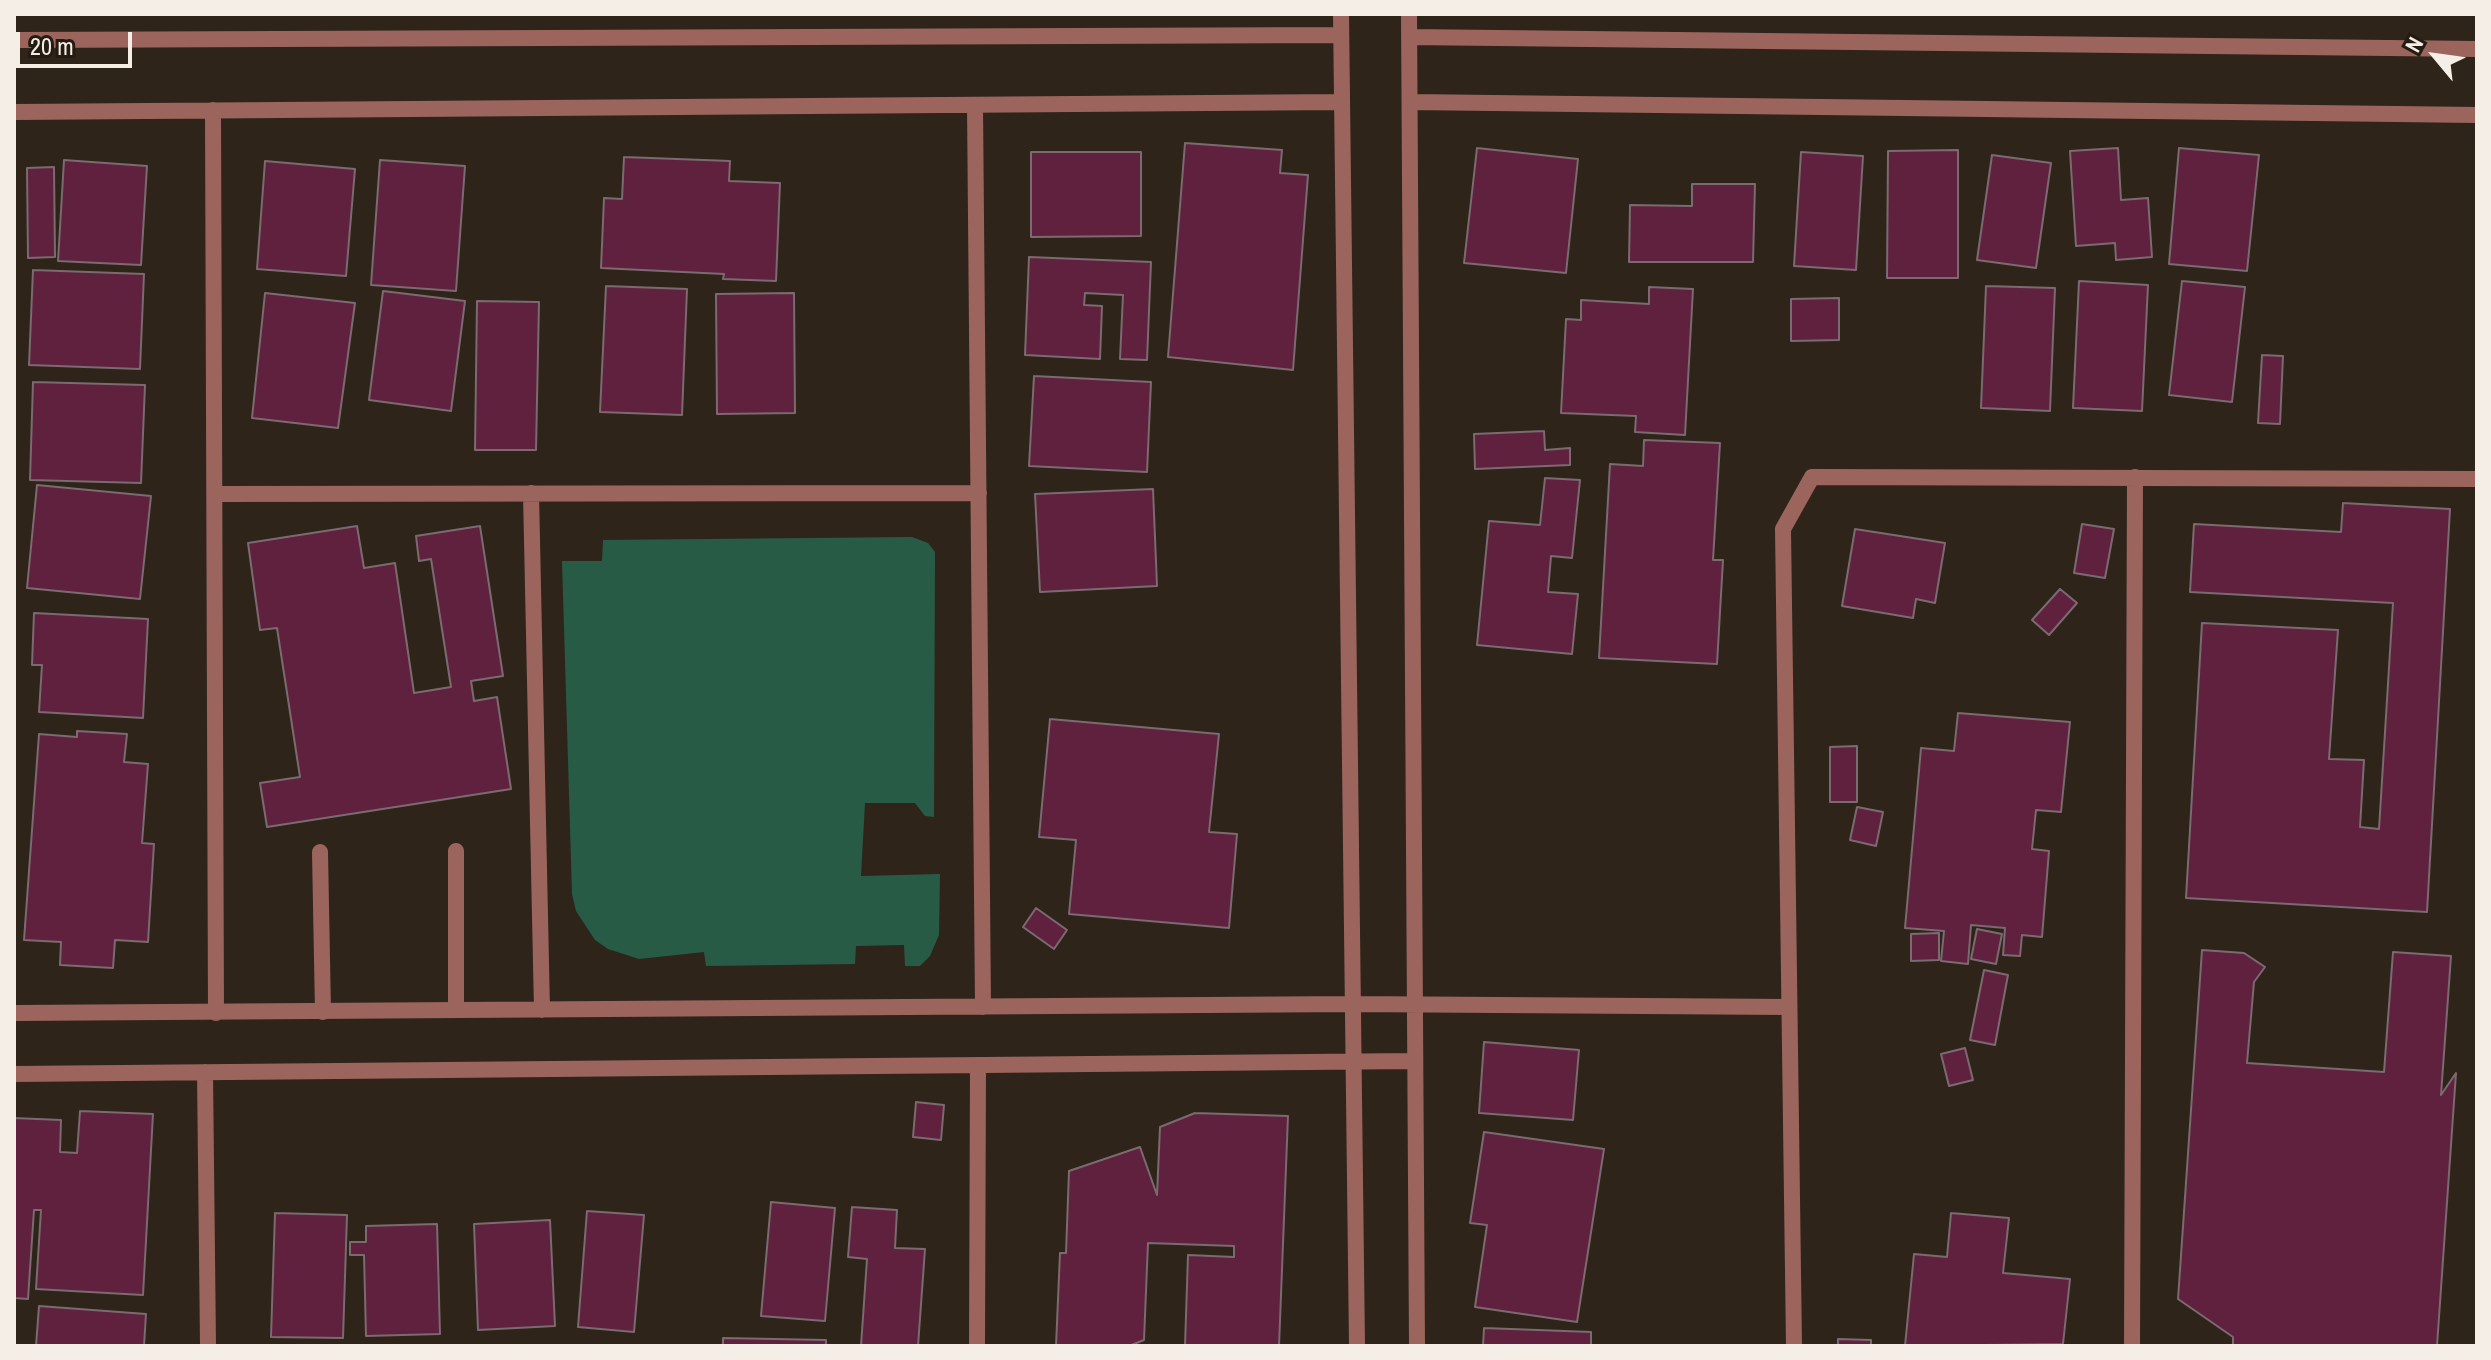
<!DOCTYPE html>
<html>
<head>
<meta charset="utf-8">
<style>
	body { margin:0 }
	#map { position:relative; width:2491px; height:1360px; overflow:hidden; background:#2e241a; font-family:"Archivo Narrow",sans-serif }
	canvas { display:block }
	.frame { position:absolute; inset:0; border:16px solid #f5eee7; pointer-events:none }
	.north { position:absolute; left:2395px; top:16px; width:80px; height:80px; -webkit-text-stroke:6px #241b11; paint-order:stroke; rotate:299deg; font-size:22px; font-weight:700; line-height:32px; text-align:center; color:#f5eee7 }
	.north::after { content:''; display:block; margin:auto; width:28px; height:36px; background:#f5eee7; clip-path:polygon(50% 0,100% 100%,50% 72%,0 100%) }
	.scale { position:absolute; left:16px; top:32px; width:116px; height:36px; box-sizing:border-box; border:4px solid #f5eee7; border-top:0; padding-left:10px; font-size:24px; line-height:28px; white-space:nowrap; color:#f5eee7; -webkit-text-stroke:6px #241b11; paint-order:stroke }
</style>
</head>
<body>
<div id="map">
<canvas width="2491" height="1360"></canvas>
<div class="frame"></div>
<div class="north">N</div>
<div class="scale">20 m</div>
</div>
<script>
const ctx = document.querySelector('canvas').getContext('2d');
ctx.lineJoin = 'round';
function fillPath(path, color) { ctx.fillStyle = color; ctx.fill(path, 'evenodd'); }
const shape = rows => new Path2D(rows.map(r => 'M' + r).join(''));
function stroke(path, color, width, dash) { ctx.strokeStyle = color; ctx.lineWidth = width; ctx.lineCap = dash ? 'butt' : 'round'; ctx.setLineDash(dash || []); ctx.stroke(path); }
fillPath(shape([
	[912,537,928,543,935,552,934,817,925,816,915,803,865,803,861,876,940,874,939,935,930,956,920,966,905,966,904,945,856,946,855,964,706,966,704,952,639,959,608,949,595,940,576,911,572,894,562,561,602,561,603,540]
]), '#285b46');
const building = shape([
	[1185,143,1282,150,1280,173,1308,175,1293,370,1168,357,1185,143],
	[1477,148,1578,159,1566,273,1464,263,1477,148],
	[2118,148,2121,200,2148,198,2152,257,2116,260,2115,243,2076,246,2070,151,2118,148],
	[2179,148,2259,155,2247,271,2169,264,2179,148],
	[1958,150,1958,278,1887,278,1888,151,1958,150],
	[1031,152,1141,152,1141,236,1031,237,1031,152],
	[1801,152,1863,156,1856,270,1794,266,1801,152],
	[1992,155,2051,163,2036,268,1977,260,1992,155],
	[624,157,730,161,729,181,780,183,776,281,723,279,724,274,601,268,604,198,622,199,624,157],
	[64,160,147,166,141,265,58,261,64,160],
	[380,160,465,166,456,291,371,285,380,160],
	[265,161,355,169,346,276,257,269,265,161],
	[54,167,55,257,28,258,27,168,54,167],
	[1692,184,1755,184,1753,262,1629,262,1630,205,1692,206,1692,184],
	[1029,257,1151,262,1147,360,1120,359,1123,295,1085,293,1084,305,1102,306,1100,359,1025,355,1029,257],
	[33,270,144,274,140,369,29,365,33,270],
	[2079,281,2148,285,2142,411,2073,408,2079,281],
	[2182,281,2245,287,2232,402,2169,395,2182,281],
	[606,286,687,289,682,415,600,412,606,286],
	[1986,286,2055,288,2050,411,1981,408,1986,286],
	[1649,287,1693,289,1685,435,1635,432,1636,416,1561,413,1566,319,1581,320,1581,300,1649,304,1649,287],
	[383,291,465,301,451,411,369,400,383,291],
	[265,293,355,303,338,428,252,418,265,293],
	[794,293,795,413,717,414,716,294,794,293],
	[1839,298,1839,340,1791,341,1791,299,1839,298],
	[477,301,539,302,536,450,475,450,477,301],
	[2262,355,2283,356,2280,424,2258,423,2262,355],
	[1034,376,1151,382,1147,472,1029,466,1034,376],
	[33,382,145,385,141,483,30,480,33,382],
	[1544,431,1545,450,1570,448,1570,465,1475,469,1474,434,1544,431],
	[1644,440,1720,443,1713,560,1723,560,1717,664,1599,658,1610,464,1643,466,1644,440],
	[1545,478,1580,480,1572,558,1551,556,1548,592,1578,594,1572,654,1477,645,1489,521,1540,525,1545,478],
	[37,485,151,496,140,599,27,588,37,485],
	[1153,489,1157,586,1040,592,1035,494,1153,489],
	[2343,503,2450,509,2427,912,2186,898,2202,623,2338,630,2329,759,2364,760,2360,827,2379,829,2393,603,2190,592,2194,524,2341,532,2343,503],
	[2082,524,2114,529,2105,578,2074,573,2082,524],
	[357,526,364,568,395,563,414,693,451,687,431,559,419,561,416,536,480,526,503,676,471,681,474,701,497,697,511,789,267,827,260,783,300,777,277,628,260,630,248,543,357,526],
	[1855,529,1945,543,1935,603,1916,599,1913,618,1842,606,1855,529],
	[2060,589,2077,603,2049,635,2032,620,2060,589],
	[34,613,148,619,143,718,39,712,42,665,32,665,34,613],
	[1958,713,2070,722,2061,812,2036,810,2032,849,2049,851,2042,937,2022,935,2020,956,2003,955,2005,928,1971,925,1968,964,1941,961,1944,931,1905,928,1921,748,1954,751,1958,713],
	[1050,719,1219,734,1209,832,1237,834,1229,928,1069,914,1076,840,1039,837,1050,719],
	[77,731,127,734,124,762,148,764,142,843,154,844,148,942,115,940,113,968,60,965,61,942,24,940,39,734,77,737,77,731],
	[1857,746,1857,802,1830,802,1830,747,1857,746],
	[1857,807,1883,812,1876,846,1850,840,1857,807],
	[1036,908,1067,930,1054,949,1023,927,1036,908],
	[1977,929,2002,934,1996,964,1971,959,1977,929],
	[1939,933,1939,960,1911,961,1911,934,1939,933],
	[2202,950,2244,953,2265,967,2254,982,2247,1063,2384,1072,2393,952,2451,956,2441,1095,2456,1073,2437,1346,2233,1346,2233,1337,2178,1299,2202,950],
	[1984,970,2008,975,1995,1045,1970,1040,1984,970],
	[1484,1042,1579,1050,1573,1120,1479,1113,1484,1042],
	[1965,1048,1973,1080,1949,1086,1941,1054,1965,1048],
	[916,1102,944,1105,941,1140,913,1137,916,1102],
	[80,1111,153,1114,143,1295,36,1289,41,1210,34,1210,28,1299,14,1298,14,1118,61,1120,60,1152,77,1153,80,1111],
	[1195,1113,1288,1116,1279,1346,1185,1346,1188,1255,1234,1257,1234,1246,1148,1243,1144,1340,1129,1346,1056,1346,1060,1253,1066,1253,1069,1171,1140,1147,1157,1195,1160,1127,1195,1113],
	[1484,1132,1604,1149,1577,1322,1475,1307,1487,1225,1470,1223,1484,1132],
	[771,1202,835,1208,825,1321,761,1316,771,1202],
	[852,1207,897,1210,895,1248,925,1249,918,1346,861,1346,867,1259,848,1257,852,1207],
	[587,1211,644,1215,634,1332,578,1327,587,1211],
	[275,1213,347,1215,343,1338,271,1337,275,1213],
	[1951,1213,2009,1218,2003,1273,2070,1279,2063,1344,1905,1346,1914,1254,1947,1257,1951,1213],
	[550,1220,555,1326,478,1330,474,1224,550,1220],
	[437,1224,440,1334,366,1336,364,1255,350,1255,350,1242,366,1242,366,1226,437,1224],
	[39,1306,146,1314,144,1346,36,1346,39,1306],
	[1484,1328,1591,1332,1591,1346,1483,1346,1484,1328],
	[723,1338,826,1340,826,1346,723,1346,723,1338],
	[1838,1339,1871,1340,1871,1346,1838,1346,1838,1339]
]);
fillPath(building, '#60213e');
stroke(building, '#7b6a70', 2);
stroke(shape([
	[456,851,456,1010],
	[320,852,323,1012]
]), '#9b655d', 16);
stroke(shape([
	[1341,14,1357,1346],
	[1409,14,1417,1346],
	[1409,37,2477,49],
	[14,40,1341,35],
	[1411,102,2477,115],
	[975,105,983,1007],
	[213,110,216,1013],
	[14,112,1341,102],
	[531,493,542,1010],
	[215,494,979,493],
	[14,1013,1353,1004,1789,1007],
	[205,1072,208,1346],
	[14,1074,1414,1061],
	[977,1346,978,1065],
	[1794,1346,1783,529,1812,477,2477,479],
	[2132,1346,2135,477]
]), '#9b655d', 16);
</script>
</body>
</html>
